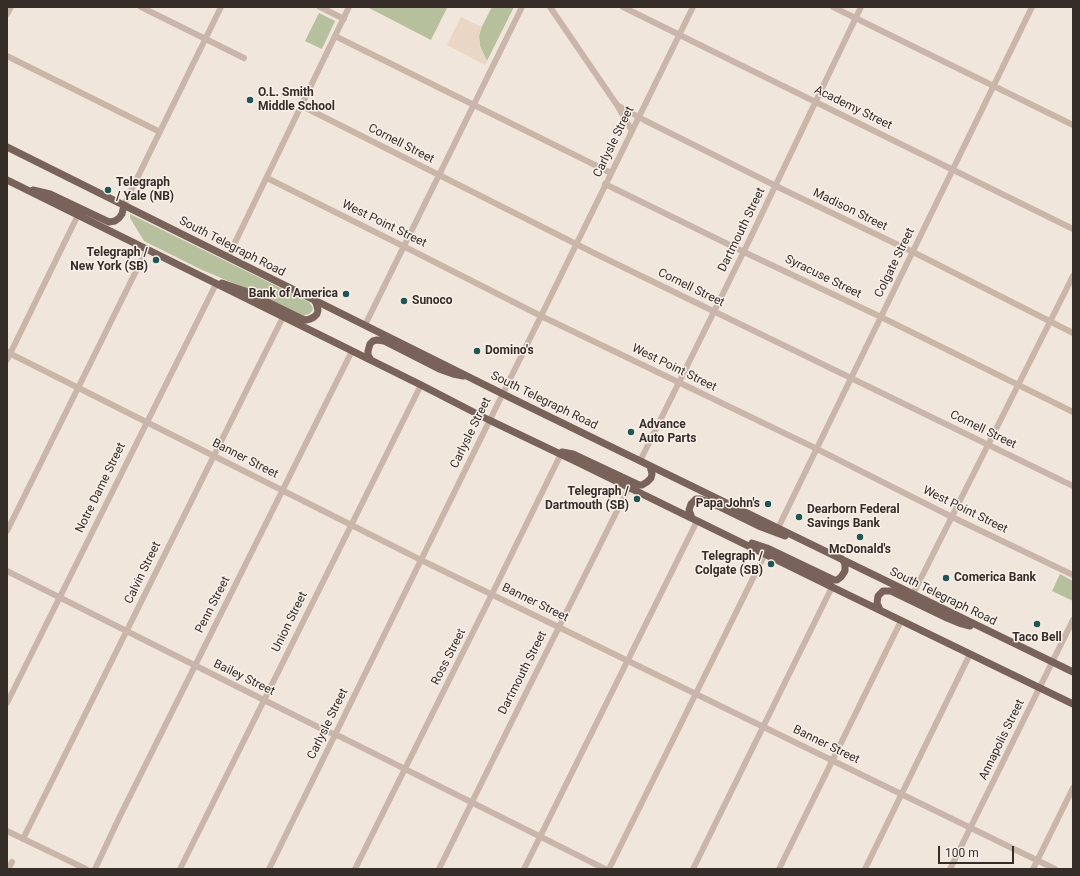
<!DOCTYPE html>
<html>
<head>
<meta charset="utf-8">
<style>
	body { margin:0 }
	#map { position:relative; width:1080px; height:876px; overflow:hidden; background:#f1e6dc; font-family:Roboto,sans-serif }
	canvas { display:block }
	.frame { position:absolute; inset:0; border:8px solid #362c28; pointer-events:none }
	.scale { position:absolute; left:938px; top:846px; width:76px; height:18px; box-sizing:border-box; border:2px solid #362c28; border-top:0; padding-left:5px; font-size:12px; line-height:14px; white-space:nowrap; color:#362c28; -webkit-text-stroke:3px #f9f0e9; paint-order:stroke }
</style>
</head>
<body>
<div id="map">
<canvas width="1080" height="876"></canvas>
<div class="frame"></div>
<div class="scale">100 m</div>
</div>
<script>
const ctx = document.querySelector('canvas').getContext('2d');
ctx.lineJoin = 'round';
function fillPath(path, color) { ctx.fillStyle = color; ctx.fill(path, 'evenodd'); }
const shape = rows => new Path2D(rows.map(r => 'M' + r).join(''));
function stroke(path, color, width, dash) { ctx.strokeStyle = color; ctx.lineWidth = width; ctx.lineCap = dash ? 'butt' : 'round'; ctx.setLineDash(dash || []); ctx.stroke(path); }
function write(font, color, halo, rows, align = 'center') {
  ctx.font = font + ' Roboto,sans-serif'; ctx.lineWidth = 3; ctx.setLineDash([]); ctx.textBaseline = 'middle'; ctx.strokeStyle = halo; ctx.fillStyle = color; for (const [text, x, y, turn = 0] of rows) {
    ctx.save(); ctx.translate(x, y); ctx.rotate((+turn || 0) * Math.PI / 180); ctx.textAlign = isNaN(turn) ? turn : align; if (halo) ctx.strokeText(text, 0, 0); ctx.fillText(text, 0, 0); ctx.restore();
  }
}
fillPath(shape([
	[367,7,447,7,447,8,431,40],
	[492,7,514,7,487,61,485,57,480,46,479,36,480,30],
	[319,13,335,21,322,49,305,41],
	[130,214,309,302,312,306,313,310,309,314,302,316,245,288,202,270,144,241,130,218],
	[1060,574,1073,581,1073,601,1052,591]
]), '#b7c09d');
fillPath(shape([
	[461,17,482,27,479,36,480,46,485,57,487,61,485,65,447,45]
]), '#e9d6c4');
stroke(shape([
	[141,7,244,58],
	[320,7,344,19],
	[550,7,617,105,632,131],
	[623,7,1073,229],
	[833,7,1073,125],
	[7,14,11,7],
	[335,36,611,173],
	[7,56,160,132],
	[617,105,644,120,780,188,917,254,1073,333],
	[302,106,596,254,1073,486],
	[267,178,409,249,541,316,811,446,952,517,1073,575],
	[605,184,744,252,881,317,1073,412],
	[124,205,221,7],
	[228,257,349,7],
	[365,325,522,7],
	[7,352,421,560,1055,869],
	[7,360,78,215],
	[640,461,746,247,861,7],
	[778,528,1032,7],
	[7,531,147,249],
	[7,571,258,697,324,730,341,737,605,869],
	[913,594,1073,276],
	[7,703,216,284],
	[7,831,86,869],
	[23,839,283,317],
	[8,869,12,862],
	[95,869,120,816,352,351],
	[180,869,421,385],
	[269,869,693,7],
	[355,869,492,594,561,454],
	[439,869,515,715,629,487],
	[524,869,697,521],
	[609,869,765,554],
	[693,869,832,587],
	[779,869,901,621],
	[865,869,970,654],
	[950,869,1073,620],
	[1033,869,1073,788]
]), '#c9b5a9', 6);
stroke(shape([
	[7,147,509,397,1073,672],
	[7,180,421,385,489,420,579,463,832,587,1073,704],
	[33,190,50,194,109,222,115,221,119,218,122,214,124,205],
	[222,283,245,291,300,318,306,320,310,319,314,317,317,314,318,310,316,303,313,299],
	[371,360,368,355,368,351,370,344,373,341,377,340,384,341,439,369,453,374,463,376],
	[562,452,573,454,639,485,642,485,647,482,651,478,652,474,650,466],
	[692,518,689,510,691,504,696,499,700,499,712,503,761,527,785,536],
	[752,543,767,548,834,580,837,580,841,577,845,571,845,564,842,559],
	[880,610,877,603,878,596,883,591,891,591,947,618,959,623,970,626]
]), '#78625a', 7);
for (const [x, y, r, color] of [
	[250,100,4,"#1f5656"],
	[108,190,4,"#1f5656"],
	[156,260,4,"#1f5656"],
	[346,294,4,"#1f5656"],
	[404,301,4,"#1f5656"],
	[477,351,4,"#1f5656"],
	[631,432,4,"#1f5656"],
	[637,499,4,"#1f5656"],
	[768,504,4,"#1f5656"],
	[799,517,4,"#1f5656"],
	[860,537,4,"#1f5656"],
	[771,564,4,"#1f5656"],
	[946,578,4,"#1f5656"],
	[1037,624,4,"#1f5656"]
]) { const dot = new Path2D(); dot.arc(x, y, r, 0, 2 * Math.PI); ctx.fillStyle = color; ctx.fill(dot); stroke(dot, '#f9f0e9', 1.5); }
write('bold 12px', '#362c28', '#f9f0e9', [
	["O.L. Smith",258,93],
	["Middle School",258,107],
	["Telegraph",116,183],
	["/ Yale (NB)",116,197],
	["Telegraph /",148,253,"right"],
	["New York (SB)",148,267,"right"],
	["Bank of America",338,294,"right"],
	["Sunoco",412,301],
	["Domino's",485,351],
	["Advance",639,425],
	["Auto Parts",639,439],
	["Telegraph /",629,492,"right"],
	["Dartmouth (SB)",629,506,"right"],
	["Papa John's",760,504,"right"],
	["Dearborn Federal",807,510],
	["Savings Bank",807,524],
	["McDonald's",860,550,"center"],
	["Telegraph /",763,557,"right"],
	["Colgate (SB)",763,571,"right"],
	["Comerica Bank",954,578],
	["Taco Bell",1037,638,"center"]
], 'left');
write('12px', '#362c28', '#f9f0e9', [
	["Academy Street",853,108,26],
	["Carlysle Street",614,142,-64],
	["Cornell Street",401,144,27],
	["Madison Street",850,210,26],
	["West Point Street",384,224,26],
	["Dartmouth Street",742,230,-64],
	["South Telegraph Road",232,247,27],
	["Colgate Street",895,263,-64],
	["Syracuse Street",823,277,26],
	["Cornell Street",691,288,26],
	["West Point Street",674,368,26],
	["South Telegraph Road",544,401,26],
	["Cornell Street",983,430,26],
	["Carlysle Street",471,433,-64],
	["Banner Street",245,459,27],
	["Notre Dame Street",101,488,-64],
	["West Point Street",965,510,26],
	["Calvin Street",143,573,-64],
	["South Telegraph Road",943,597,26],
	["Banner Street",535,603,26],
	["Penn Street",213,605,-63],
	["Union Street",290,622,-64],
	["Ross Street",449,657,-63],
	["Dartmouth Street",523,673,-63],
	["Bailey Street",244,678,26],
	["Carlysle Street",328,724,-64],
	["Annapolis Street",1002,740,-64],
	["Banner Street",826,745,26]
]);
</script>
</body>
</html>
